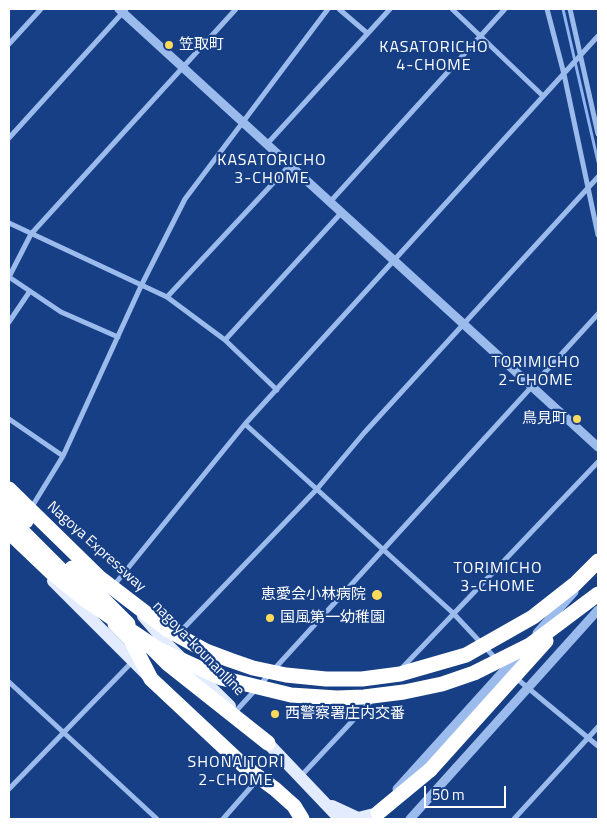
<!DOCTYPE html>
<html>
<head>
<meta charset="utf-8">
<style>
	body { margin:0 }
	#map { position:relative; width:607px; height:828px; overflow:hidden; background:#173f86; font-family:"Titillium Web",sans-serif }
	canvas { display:block }
	.frame { position:absolute; inset:0; border:10px solid #fff; pointer-events:none }
	.scale { position:absolute; left:424px; top:786px; width:82px; height:22px; box-sizing:border-box; border:2px solid #fff; border-top:0; padding-left:6px; font-size:15px; line-height:18px; white-space:nowrap; color:#fff; -webkit-text-stroke:4px #173f86; paint-order:stroke }
</style>
</head>
<body>
<div id="map">
<canvas width="607" height="828"></canvas>
<div class="frame"></div>
<div class="scale">50 m</div>
</div>
<script>
const ctx = document.querySelector('canvas').getContext('2d');
ctx.lineJoin = 'round';
const shape = rows => new Path2D(rows.map(r => 'M' + r).join(''));
function stroke(path, color, width, dash) { ctx.strokeStyle = color; ctx.lineWidth = width; ctx.lineCap = dash ? 'butt' : 'round'; ctx.setLineDash(dash || []); ctx.stroke(path); }
function write(font, color, halo, rows, align = 'center') {
  ctx.font = font + ' "Titillium Web","Noto Sans JP",sans-serif'; ctx.lineWidth = 4.5; ctx.setLineDash([]); ctx.textBaseline = 'middle'; ctx.strokeStyle = halo; ctx.fillStyle = color; for (const [text, x, y, turn = 0] of rows) {
    ctx.save(); ctx.translate(x, y); ctx.rotate((+turn || 0) * Math.PI / 180); ctx.textAlign = isNaN(turn) ? turn : align; if (halo) ctx.strokeText(text, 0, 0); ctx.fillText(text, 0, 0); ctx.restore();
  }
}
stroke(shape([
	[563,9,598,162]
]), '#8eb5f0', 3);
stroke(shape([
	[339,9,367,33],
	[452,9,543,96],
	[547,9,564,74,598,235],
	[570,9,598,134],
	[9,44,41,9],
	[9,138,126,9],
	[267,144,390,9],
	[330,202,505,9],
	[9,223,167,297,225,340,277,390],
	[9,277,31,234,236,9],
	[9,277,61,312,118,337],
	[167,297,290,165],
	[9,322,30,291],
	[225,340,342,212],
	[9,419,63,456],
	[245,424,453,613,497,660],
	[33,505,63,456,141,286,185,199,328,9],
	[115,584,245,424,598,36],
	[179,633,317,489,364,433,598,177],
	[402,668,598,462],
	[516,678,598,746],
	[9,682,157,819],
	[236,711,598,314],
	[301,776,372,700],
	[9,789,132,662],
	[223,819,258,779],
	[514,819,598,727]
]), '#9cbbed', 5);
stroke(shape([
	[119,9,598,447],
	[537,633,574,592],
	[397,789,517,656],
	[410,819,598,610]
]), '#9cbbed', 9);
stroke(shape([
	[53,581,148,676],
	[143,616,168,645,230,706],
	[262,737,340,819],
	[332,806,358,818,378,813]
]), '#e3ecff', 12);
stroke(shape([
	[9,505,26,521],
	[9,518,76,585],
	[72,568,128,624],
	[115,624,131,640,151,679,245,767,275,789,294,806,302,819],
	[150,646,167,663,268,743],
	[378,813,430,770]
]), '#fff', 15);
stroke(shape([
	[9,489,100,578,168,630,206,651,230,660,253,668,286,675,326,679,362,679,400,674,466,655,533,617,575,584,598,561],
	[9,532,52,573,84,599,158,649,221,678,291,695,337,698,364,697,404,692,442,684,474,673,530,645,598,594],
	[430,770,546,641]
]), '#fff', 15);
for (const [x, y, r, color] of [
	[169,45,5,"#ffdb59"],
	[577,419,5,"#ffdb59"],
	[377,595,6,"#ffdb59"],
	[270,618,5,"#ffdb59"],
	[275,714,5,"#ffdb59"]
]) { const dot = new Path2D(); dot.arc(x, y, r, 0, 2 * Math.PI); ctx.fillStyle = color; ctx.fill(dot); stroke(dot, '#173f86', 2); }
write('15px', '#fff', '#173f86', [
	["笠取町",179,45],
	["鳥見町",567,419,"right"],
	["恵愛会小林病院",366,595,"right"],
	["国風第一幼稚園",280,618],
	["西警察署庄内交番",285,714]
], 'left');
write('15px', '#fff', '#173f86', [
	["Nagoya Expressway",96,547,42],
	["nagoya-kounan line",198,649,46]
]);
ctx.letterSpacing = '1px';
write('16px', '#fff', '#173f86', [
	["KASATORICHO",434,48],
	["4-CHOME",434,66],
	["KASATORICHO",272,161],
	["3-CHOME",272,179],
	["TORIMICHO",536,363],
	["2-CHOME",536,381],
	["TORIMICHO",498,569],
	["3-CHOME",498,587],
	["SHONAITORI",236,763],
	["2-CHOME",236,781]
]);
ctx.letterSpacing = '0px';
</script>
</body>
</html>
